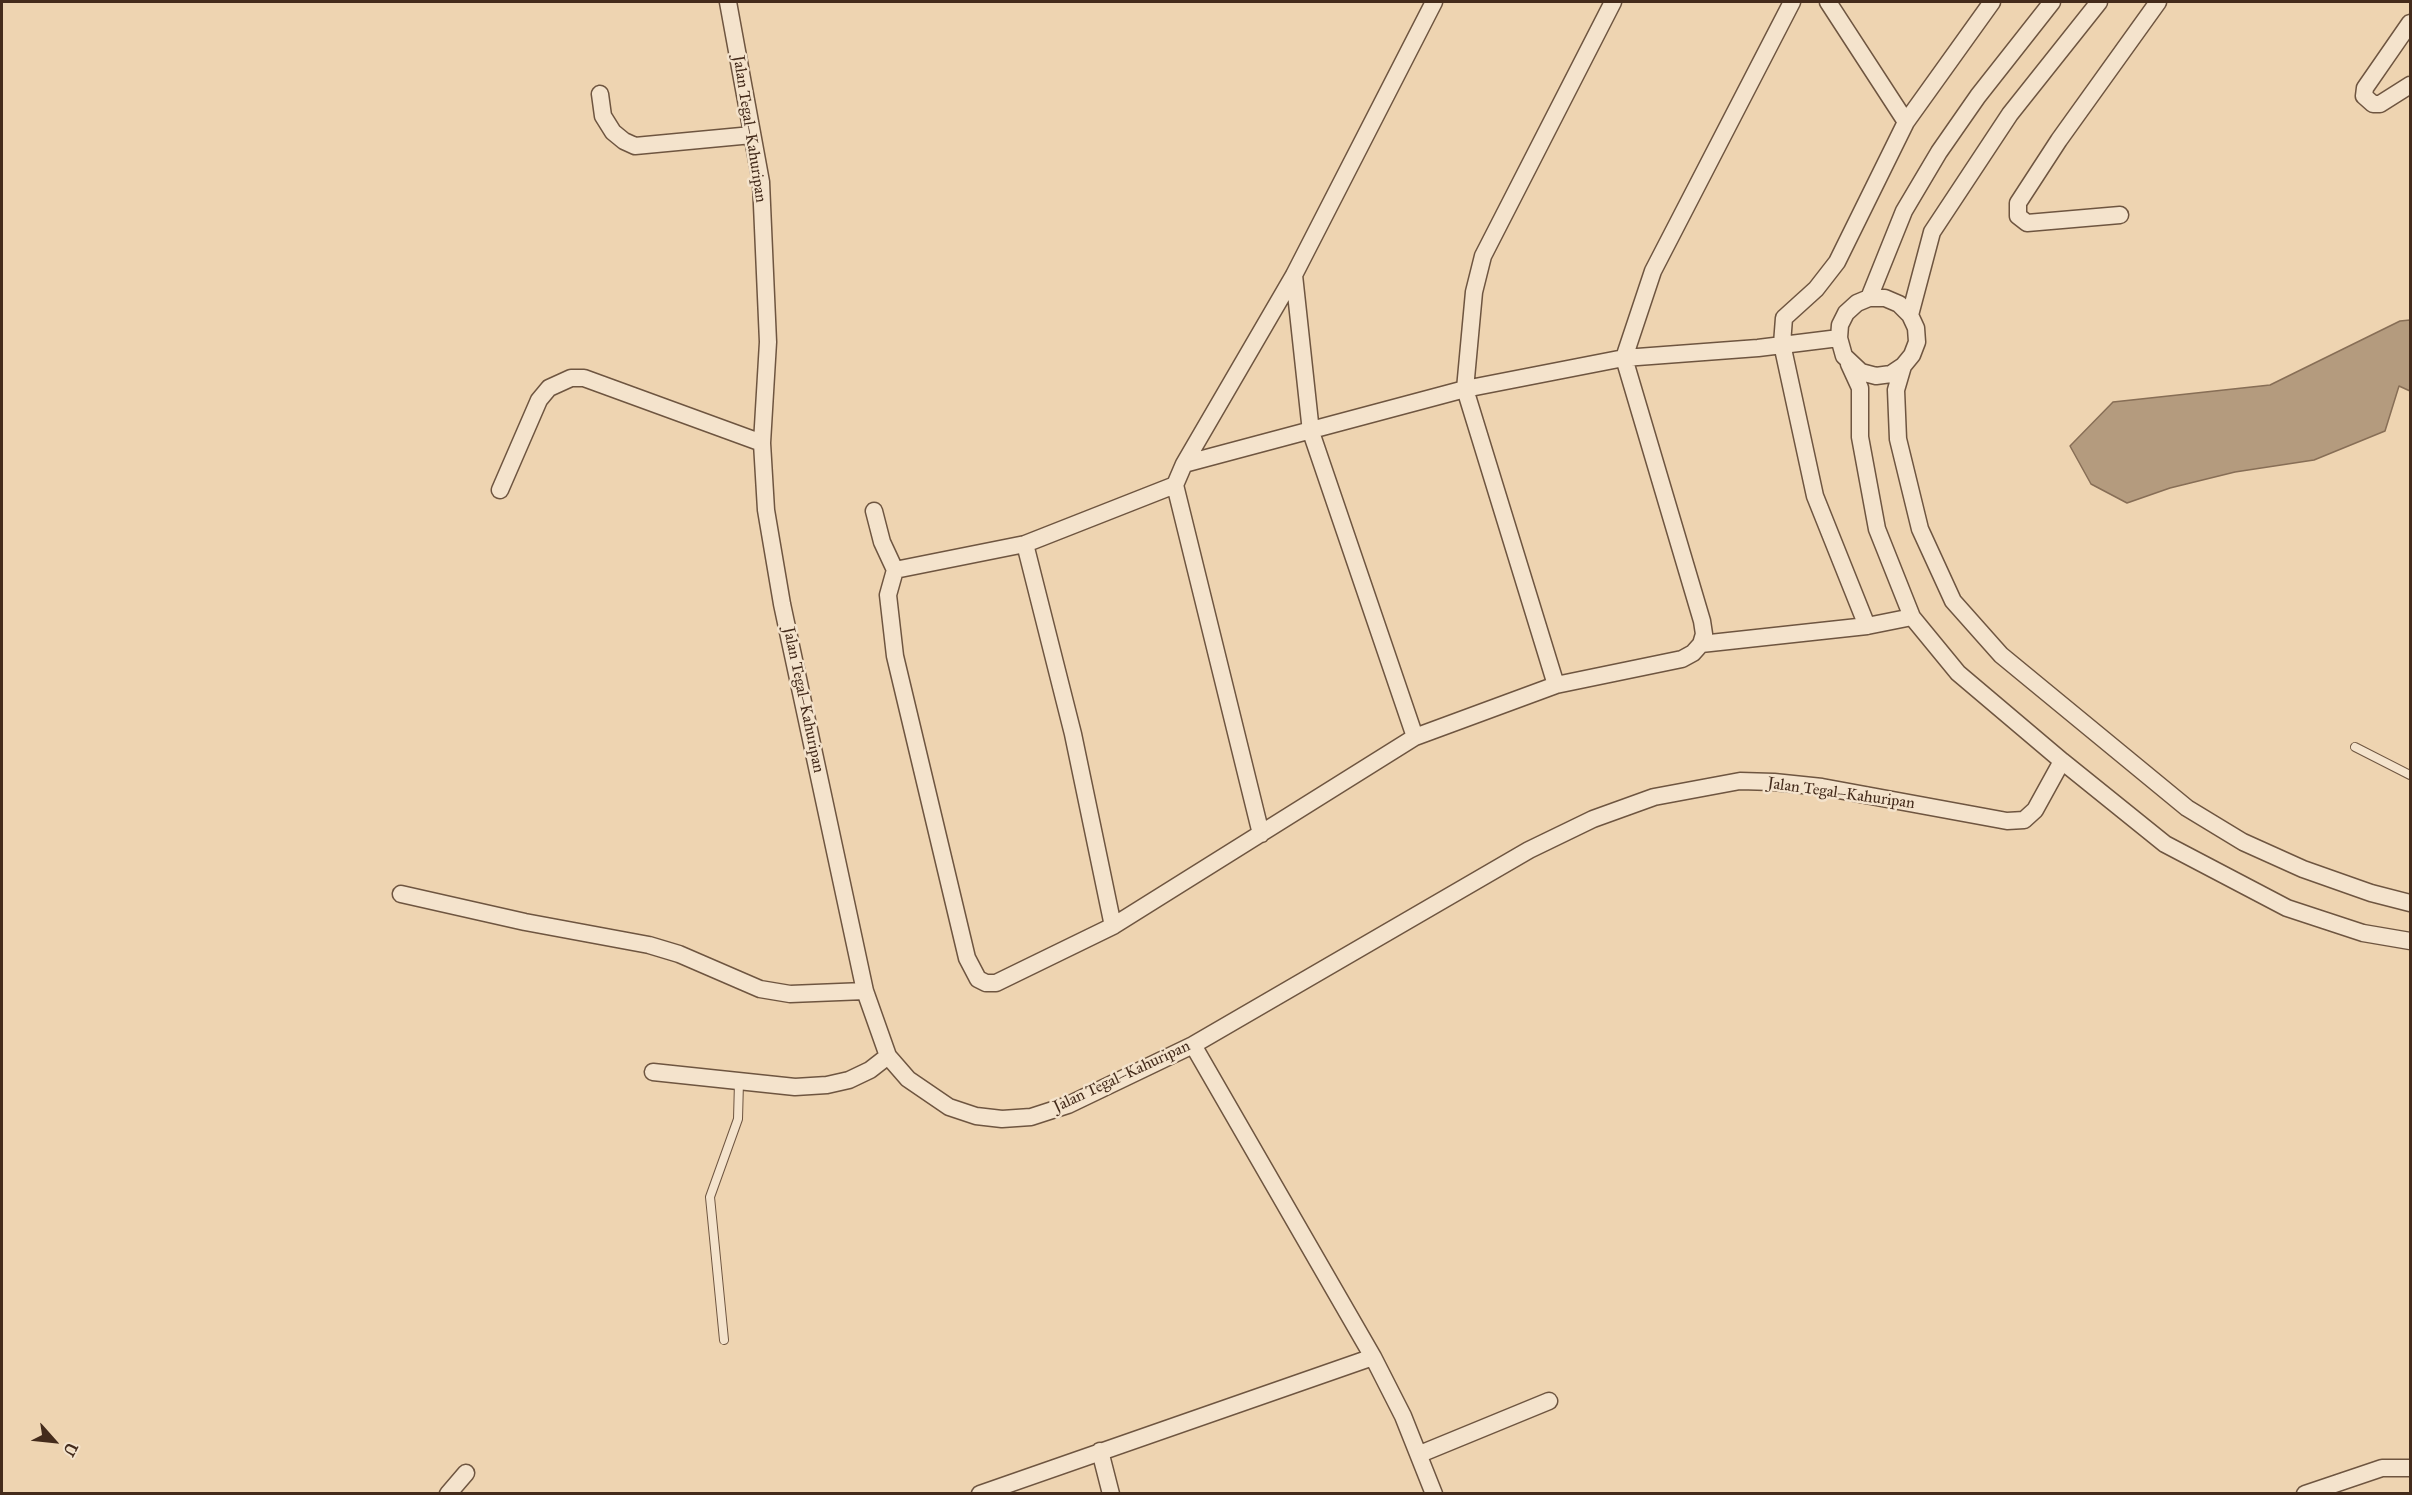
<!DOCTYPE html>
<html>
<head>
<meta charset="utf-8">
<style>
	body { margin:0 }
	#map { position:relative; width:2412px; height:1495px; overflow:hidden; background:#eed4b1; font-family:"IM FELL Great Primer",serif }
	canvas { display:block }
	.frame { position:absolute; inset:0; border:3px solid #442b1b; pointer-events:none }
	.north { position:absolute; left:24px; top:1411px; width:60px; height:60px; -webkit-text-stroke:4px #f4e3cc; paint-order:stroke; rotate:117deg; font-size:16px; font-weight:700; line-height:24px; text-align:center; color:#442b1b }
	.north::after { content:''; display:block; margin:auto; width:21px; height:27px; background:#442b1b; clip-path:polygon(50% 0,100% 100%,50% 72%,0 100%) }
</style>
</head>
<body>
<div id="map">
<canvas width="2412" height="1495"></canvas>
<div class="frame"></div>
<div class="north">U</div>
</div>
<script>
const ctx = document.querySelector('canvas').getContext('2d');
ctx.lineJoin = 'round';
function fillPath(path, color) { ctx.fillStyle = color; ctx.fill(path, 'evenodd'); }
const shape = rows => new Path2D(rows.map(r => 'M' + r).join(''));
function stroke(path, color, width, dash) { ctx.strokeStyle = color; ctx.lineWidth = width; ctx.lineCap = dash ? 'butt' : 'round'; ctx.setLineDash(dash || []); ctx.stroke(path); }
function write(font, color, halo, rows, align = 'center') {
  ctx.font = font + ' "IM FELL Great Primer",serif'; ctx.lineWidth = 5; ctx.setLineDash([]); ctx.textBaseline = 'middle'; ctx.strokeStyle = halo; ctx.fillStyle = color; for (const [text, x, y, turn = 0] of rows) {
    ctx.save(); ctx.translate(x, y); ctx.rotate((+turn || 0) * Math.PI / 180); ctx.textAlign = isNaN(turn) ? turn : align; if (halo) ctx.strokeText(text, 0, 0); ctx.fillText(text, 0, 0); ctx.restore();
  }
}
const water = shape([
	[2410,320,2410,391,2399,386,2385,431,2314,460,2235,472,2170,488,2127,503,2091,484,2070,446,2113,402,2270,385,2400,321,2410,320]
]);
fillPath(water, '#b49b7e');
stroke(water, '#876e56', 1.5);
const lane = shape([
	[2355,747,2410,775],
	[724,1340,710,1197,738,1119,739,1082]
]);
const street = shape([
	[728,2,761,182,768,342,762,443,766,510,782,604,865,991,888,1056,908,1079,949,1107,976,1116,1002,1119,1031,1117,1068,1105,1193,1045,1529,850,1593,819,1654,797,1740,781,1774,782,1822,787,2007,821,2024,820,2035,810,2062,761],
	[1792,2,1653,271,1624,358,1702,621,1704,634,1701,644,1693,653,1682,659,1556,685,1415,737,1113,926,996,983,986,983,978,979,967,958,895,656,888,595,895,570,1025,544,1175,485,1184,464,1465,389,1624,358,1758,348,1839,338],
	[1828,2,1906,122],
	[2410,23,2365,88,2364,96,2373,104,2380,104,2410,85],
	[600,94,603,116,613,132,624,141,635,146,752,135],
	[2120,215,2027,223,2018,216,2018,203,2059,140,2158,2],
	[1294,275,1311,432,1415,737],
	[1869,298,1904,211,1939,152,1978,96,2052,2],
	[1910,315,1899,304,1885,298,1869,298,1857,303,1846,313,1840,325,1839,338,1844,356,1861,372,1876,376,1891,374,1903,366,1912,355,1917,342,1916,328,1910,315,1932,232,2010,114,2099,2],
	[1849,364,1860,388,1860,437,1877,529,1912,617,1958,673,2062,761,2165,844,2287,908,2363,933,2410,941],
	[1903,366,1896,390,1898,439,1920,529,1953,601,2001,655,2187,808,2243,842,2303,869,2371,893,2410,903],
	[1184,464,1294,275,1434,2],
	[1175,485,1261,834],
	[500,490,539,400,549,388,571,378,584,378,762,443],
	[874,511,882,542,895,570],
	[1025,544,1073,734,1113,926],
	[1867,626,1815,496,1782,344,1784,318,1816,289,1837,262,1906,122,1992,2],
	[1701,644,1867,626,1912,617],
	[1556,685,1465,389,1474,292,1483,256,1613,2],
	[401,894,525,922,649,945,679,954,760,989,790,994,865,991],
	[1193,1045,1373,1357,1403,1416,1434,1494],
	[653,1072,795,1087,827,1085,849,1080,870,1070,888,1056],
	[1100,1451,1111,1494],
	[1420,1454,1549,1401],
	[448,1494,466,1473],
	[980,1494,1373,1357],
	[2305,1494,2382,1468,2410,1468]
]);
stroke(lane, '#6e5540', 10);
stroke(street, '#6e5540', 19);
stroke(lane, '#f4e3cc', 8);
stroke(street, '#f4e3cc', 16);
write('16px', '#442b1b', '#f4e3cc', [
	["Jalan Tegal–Kahuripan",749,129,81],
	["Jalan Tegal–Kahuripan",803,700,78],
	["Jalan Tegal–Kahuripan",1841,794,8],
	["Jalan Tegal–Kahuripan",1122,1077,-25]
]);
</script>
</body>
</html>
